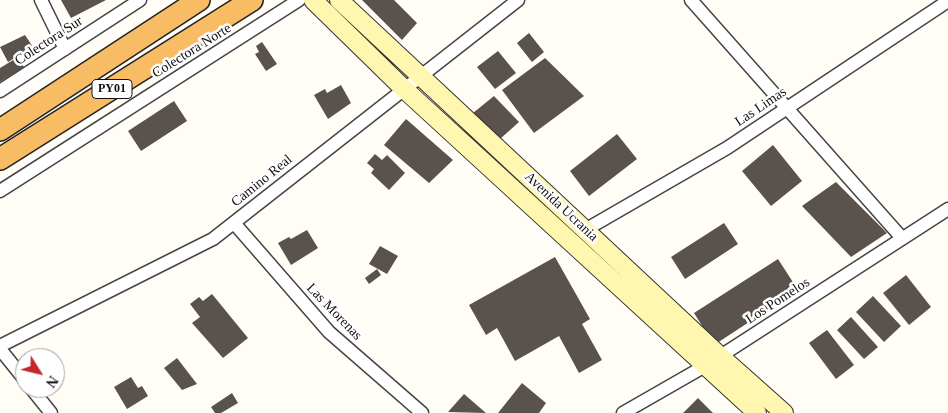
<!DOCTYPE html>
<html>
<head>
<meta charset="utf-8">
<style>
	body { margin:0 }
	#map { position:relative; width:948px; height:413px; overflow:hidden; background:#fffdf5; font-family:"Times New Roman",serif }
	canvas { display:block }
	.north { position:absolute; left:15px; top:348px; width:50px; height:50px; box-sizing:border-box; background:#fff; border:1px solid #a0a0a0; border-radius:50%; rotate:126deg; font-size:14px; font-weight:700; line-height:20px; text-align:center; color:#111 }
	.north::after { content:''; display:block; margin:auto; width:18px; height:22px; background:#c4262e; clip-path:polygon(50% 0,100% 100%,50% 72%,0 100%) }
</style>
</head>
<body>
<div id="map">
<canvas width="948" height="413"></canvas>
<div class="north">N</div>
</div>
<script>
const ctx = document.querySelector('canvas').getContext('2d');
ctx.lineJoin = 'round';
function fillPath(path, color) { ctx.fillStyle = color; ctx.fill(path, 'evenodd'); }
const shape = rows => new Path2D(rows.map(r => 'M' + r).join(''));
function stroke(path, color, width, dash) { ctx.strokeStyle = color; ctx.lineWidth = width; ctx.lineCap = dash ? 'butt' : 'round'; ctx.setLineDash(dash || []); ctx.stroke(path); }
function write(font, color, halo, rows, align = 'center') {
  ctx.font = font + ' "Times New Roman",serif'; ctx.lineWidth = 5; ctx.setLineDash([]); ctx.textBaseline = 'middle'; ctx.strokeStyle = halo; ctx.fillStyle = color; for (const [text, x, y, turn = 0] of rows) {
    ctx.save(); ctx.translate(x, y); ctx.rotate((+turn || 0) * Math.PI / 180); ctx.textAlign = isNaN(turn) ? turn : align; if (halo) ctx.strokeText(text, 0, 0); ctx.fillText(text, 0, 0); ctx.restore();
  }
}
fillPath(shape([
	[61,0,106,0,71,18],
	[362,0,394,0,417,23,402,40],
	[529,33,544,52,532,62,517,43],
	[25,35,33,47,8,62,0,47],
	[262,42,277,64,266,71,255,54,259,52,256,46],
	[498,51,516,73,495,89,477,67],
	[18,57,24,67,0,82,0,68],
	[545,58,584,96,534,133,502,90],
	[341,85,351,103,328,119,314,95,325,89,327,93],
	[494,96,519,122,500,139,473,113],
	[174,101,187,121,141,151,128,131],
	[406,119,453,160,429,183,384,145],
	[617,134,637,159,589,196,570,171],
	[773,145,802,181,771,206,742,171],
	[375,154,382,160,387,155,405,173,389,190,371,173,374,169,367,163],
	[836,182,887,233,851,257,802,206],
	[724,223,738,244,685,279,671,257],
	[307,230,318,248,291,265,278,243,289,237,291,239],
	[380,246,398,256,387,274,369,264],
	[555,257,590,319,582,324,602,360,579,373,559,336,515,361,497,328,486,335,469,305],
	[778,259,798,290,714,345,694,313],
	[377,269,381,275,369,284,365,278],
	[906,275,931,307,909,325,883,293],
	[212,294,248,338,223,358,192,323,200,317,190,304,199,297,203,301],
	[873,296,901,326,884,342,856,312],
	[851,317,878,347,864,359,837,330],
	[827,330,854,365,836,379,809,343],
	[177,358,197,384,182,390,164,368],
	[131,377,138,388,142,386,148,396,127,409,114,387],
	[522,383,546,403,539,413,498,413],
	[232,393,238,403,221,413,215,413,211,407],
	[464,394,486,413,448,412],
	[698,398,713,413,683,413]
]), '#5a524d');
const minor = shape([
	[41,0,65,49],
	[691,0,902,238],
	[0,91,140,0],
	[0,191,299,0],
	[234,223,329,332,422,413],
	[585,230,727,148,948,1],
	[0,346,213,239,518,0],
	[0,349,25,380],
	[31,388,51,413],
	[623,413,705,366,948,209]
]);
const secondary = shape([
	[313,0,403,88,757,413],
	[339,0,720,356,784,413]
]);
const trunk = shape([
	[0,130,199,0],
	[0,159,252,0]
]);
stroke(minor, '#444', 15);
stroke(secondary, '#333', 20);
stroke(trunk, '#222', 24);
stroke(minor, '#fff', 12);
stroke(secondary, '#fff6b0', 18);
stroke(trunk, '#f7bc64', 21);
for (const [x, y, w] of [
	[112,89,40]
]) { const box = new Path2D(); box.roundRect(x - w / 2, y - 9.5, w, 19, 4); ctx.fillStyle = '#fff'; ctx.fill(box); stroke(box, '#111', 1); }
write('bold 12px', '#111', null, [
	["PY01",112,89]
]);
write('14px', '#111', '#fff', [
	["Colectora Sur",49,41,-33],
	["Colectora Norte",192,51,-32],
	["Las Limas",761,107,-34],
	["Camino Real",262,181,-39],
	["Avenida Ucrania",561,207,43],
	["Los Pomelos",778,301,-33],
	["Las Morenas",334,312,46]
]);
</script>
</body>
</html>
